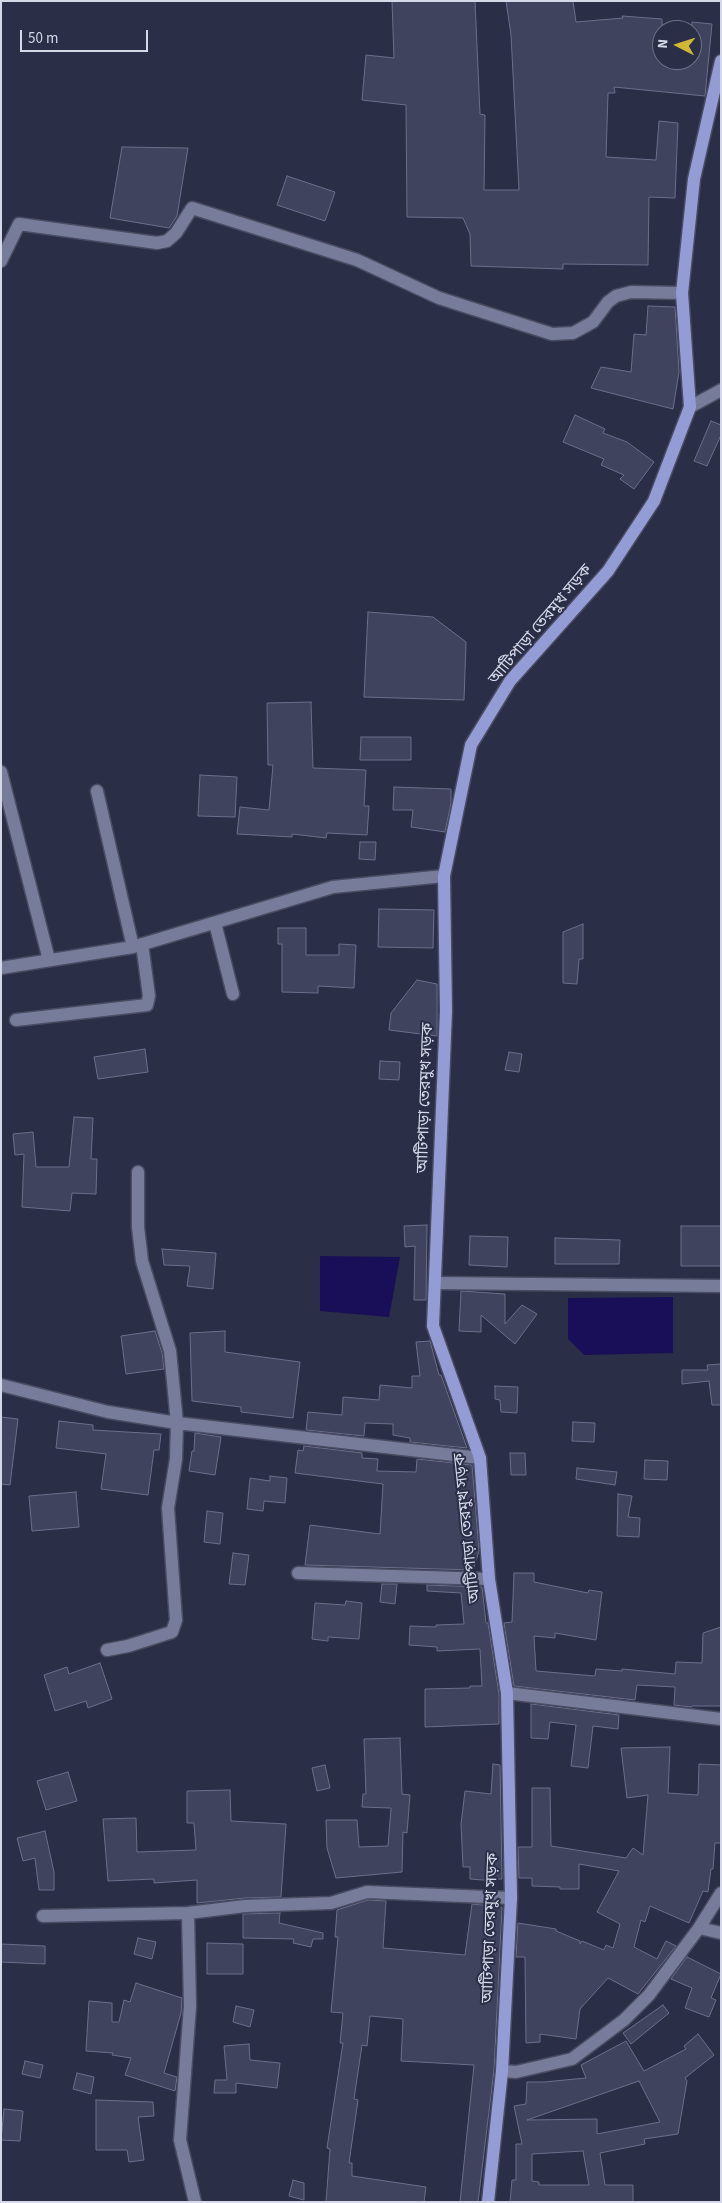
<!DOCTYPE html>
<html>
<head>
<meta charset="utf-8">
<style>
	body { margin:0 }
	#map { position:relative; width:722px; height:2203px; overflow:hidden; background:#2a2e47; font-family:"Source Sans 3",sans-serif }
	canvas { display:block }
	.frame { position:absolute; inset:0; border:2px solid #d5d8e9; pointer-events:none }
	.north { position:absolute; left:652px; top:20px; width:50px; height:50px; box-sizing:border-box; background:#2a2e47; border:1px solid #6e7288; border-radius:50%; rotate:275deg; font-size:14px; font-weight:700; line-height:20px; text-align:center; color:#d5d8e9 }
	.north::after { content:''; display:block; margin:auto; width:18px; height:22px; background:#d1b736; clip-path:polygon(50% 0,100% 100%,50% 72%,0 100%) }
	.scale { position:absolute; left:20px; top:30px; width:128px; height:22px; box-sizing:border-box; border:2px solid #d5d8e9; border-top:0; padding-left:6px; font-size:15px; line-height:18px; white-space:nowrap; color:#d5d8e9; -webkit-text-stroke:4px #2a2e47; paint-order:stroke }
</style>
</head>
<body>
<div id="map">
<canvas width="722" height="2203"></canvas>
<div class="frame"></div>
<div class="north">N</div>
<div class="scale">50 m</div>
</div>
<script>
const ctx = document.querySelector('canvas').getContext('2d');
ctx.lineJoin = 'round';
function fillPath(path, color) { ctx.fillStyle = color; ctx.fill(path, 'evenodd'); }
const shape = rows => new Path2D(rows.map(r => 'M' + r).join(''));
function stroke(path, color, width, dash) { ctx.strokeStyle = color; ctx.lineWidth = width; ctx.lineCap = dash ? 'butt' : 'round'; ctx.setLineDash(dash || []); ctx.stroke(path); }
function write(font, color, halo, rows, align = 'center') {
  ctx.font = font + ' "Source Sans 3","Noto Sans Bengali",sans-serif'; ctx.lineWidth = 4; ctx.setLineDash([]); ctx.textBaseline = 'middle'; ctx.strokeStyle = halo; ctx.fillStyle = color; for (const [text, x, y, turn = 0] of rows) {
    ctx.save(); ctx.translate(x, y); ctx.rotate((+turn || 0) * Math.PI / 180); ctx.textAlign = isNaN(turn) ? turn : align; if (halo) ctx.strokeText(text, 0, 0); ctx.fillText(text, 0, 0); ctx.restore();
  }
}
fillPath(shape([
	[320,1256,400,1257,389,1317,320,1311],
	[673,1297,673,1353,584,1355,568,1339,568,1298]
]), '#180f58');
const building = shape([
	[392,1,475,1,480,114,485,115,484,190,519,190,511,35,506,1,573,1,576,22,623,18,622,16,662,19,662,60,692,60,692,22,712,24,705,96,614,87,615,93,608,93,606,157,656,160,659,121,678,123,675,198,649,197,648,265,563,264,563,269,471,266,470,234,463,218,407,217,406,105,362,100,366,55,394,58,392,1],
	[122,147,188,148,177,216,169,228,110,218,122,147],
	[287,176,335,192,325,221,277,205,287,176],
	[648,306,675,307,679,372,673,409,591,388,601,367,631,372,634,334,646,335,648,306],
	[575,415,605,429,603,433,627,442,654,462,634,489,620,479,624,475,601,465,604,459,563,442,575,415],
	[711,421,721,425,721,435,707,466,694,461,711,421],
	[368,612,433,617,466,642,464,700,364,697,368,612],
	[311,702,313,768,366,770,364,806,369,806,367,835,327,833,326,838,292,834,292,837,237,834,240,807,269,810,273,765,268,765,267,703,311,702],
	[361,737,411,737,411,760,360,760,361,737],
	[200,775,237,777,235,817,198,816,200,775],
	[394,787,451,789,451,803,445,832,411,827,413,810,393,810,394,787],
	[360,842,376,842,375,860,359,859,360,842],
	[379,909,434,910,433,948,378,947,379,909],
	[583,924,583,959,579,959,577,984,563,983,563,932,583,924],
	[278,928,306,928,306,955,339,955,339,944,356,945,354,988,318,986,318,993,282,992,282,944,278,944,278,928],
	[417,980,437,984,437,1036,389,1030,391,1013,417,980],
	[145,1049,148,1072,98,1079,94,1057,145,1049],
	[509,1052,522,1054,519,1072,505,1070,509,1052],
	[380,1061,400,1062,399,1080,379,1079,380,1061],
	[74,1117,93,1118,91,1159,97,1159,96,1194,72,1193,70,1211,22,1207,24,1154,15,1155,13,1134,33,1132,36,1167,69,1167,74,1117],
	[427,1225,426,1300,414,1300,415,1246,405,1247,404,1226,427,1225],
	[681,1226,721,1226,721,1266,681,1266,681,1226],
	[470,1236,508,1237,507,1267,469,1265,470,1236],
	[555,1238,620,1240,619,1264,555,1264,555,1238],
	[162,1249,216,1253,213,1289,187,1286,190,1266,164,1265,162,1249],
	[461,1291,505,1294,505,1324,522,1305,537,1314,515,1344,481,1315,481,1332,459,1331,461,1291],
	[155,1331,162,1353,164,1369,126,1374,121,1336,155,1331],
	[225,1331,225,1352,300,1362,293,1418,241,1412,241,1407,192,1401,190,1333,225,1331],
	[430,1341,439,1375,441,1375,467,1448,410,1442,410,1438,393,1435,393,1424,365,1423,364,1436,306,1430,308,1412,342,1415,343,1397,379,1400,380,1385,412,1388,412,1376,420,1376,416,1342,430,1341],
	[721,1364,721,1405,712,1405,709,1381,682,1384,682,1370,708,1370,707,1365,721,1364],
	[495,1386,518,1387,517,1413,501,1412,500,1400,495,1399,495,1386],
	[1,1417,18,1419,10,1485,1,1484,1,1417],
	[59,1421,93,1425,93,1430,161,1434,159,1450,154,1450,148,1495,101,1489,106,1454,56,1448,59,1421],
	[573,1422,595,1423,594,1442,572,1441,573,1422],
	[195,1433,221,1437,215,1475,189,1471,192,1451,194,1451,195,1433],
	[304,1446,362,1453,362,1458,378,1459,377,1471,416,1472,417,1459,472,1465,479,1551,473,1570,305,1565,310,1525,380,1534,383,1484,295,1473,298,1450,303,1451,304,1446],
	[510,1453,525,1453,526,1475,511,1475,510,1453],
	[645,1460,668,1461,667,1480,644,1479,645,1460],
	[577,1468,617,1472,615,1485,576,1479,577,1468],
	[270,1476,287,1478,285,1503,264,1501,263,1511,247,1509,250,1478,270,1481,270,1476],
	[76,1492,79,1527,32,1531,29,1496,76,1492],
	[618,1494,632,1496,628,1517,640,1518,639,1537,617,1536,618,1494],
	[207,1511,223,1513,220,1544,204,1542,207,1511],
	[233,1553,249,1555,245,1585,229,1584,233,1553],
	[514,1573,534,1573,534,1582,588,1593,589,1590,602,1592,596,1640,555,1633,555,1638,534,1636,536,1671,595,1676,596,1669,622,1671,622,1669,675,1674,676,1662,702,1663,703,1633,721,1627,721,1706,692,1706,692,1707,674,1705,675,1687,637,1685,635,1700,514,1686,504,1623,512,1622,514,1573],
	[382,1584,397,1584,395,1604,380,1602,382,1584],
	[427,1585,482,1587,486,1623,488,1623,499,1694,499,1724,425,1727,425,1689,470,1688,470,1686,482,1686,480,1649,437,1651,437,1647,409,1645,410,1626,436,1627,436,1625,464,1624,461,1593,427,1591,427,1585],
	[346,1601,362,1603,359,1639,328,1637,328,1641,312,1639,315,1603,345,1605,346,1601],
	[100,1663,112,1699,88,1708,86,1701,55,1711,44,1675,67,1667,69,1674,100,1663],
	[531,1704,619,1715,618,1729,593,1726,588,1768,571,1766,576,1725,550,1722,548,1739,531,1738,531,1704],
	[400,1738,402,1794,410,1795,407,1833,403,1832,402,1872,336,1878,327,1848,326,1820,357,1820,359,1847,388,1846,391,1808,362,1807,363,1794,366,1794,364,1739,400,1738],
	[670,1747,668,1793,698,1795,699,1764,721,1765,721,1843,715,1843,713,1869,711,1869,708,1892,703,1891,689,1923,650,1906,645,1922,641,1920,634,1947,657,1959,666,1941,676,1946,638,1994,608,1978,580,2009,576,2039,540,2034,540,2042,526,2043,525,1957,516,1957,518,1923,556,1929,556,1931,580,1941,580,1944,582,1941,604,1950,606,1945,613,1948,620,1924,597,1912,619,1871,579,1864,579,1889,560,1889,560,1887,532,1886,532,1878,519,1878,518,1847,532,1847,532,1788,550,1788,551,1846,626,1858,633,1848,643,1855,648,1795,627,1798,621,1748,670,1747],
	[493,1764,500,1765,502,1879,495,1879,495,1881,470,1879,470,1867,463,1867,461,1824,465,1791,491,1794,493,1764],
	[325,1765,330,1788,317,1791,312,1768,325,1765],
	[68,1772,77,1801,46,1810,37,1781,68,1772],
	[230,1790,231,1821,286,1824,281,1897,245,1898,197,1903,197,1880,154,1883,154,1879,108,1881,103,1819,136,1818,137,1852,196,1850,194,1823,187,1823,187,1791,230,1790],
	[45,1831,54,1872,54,1890,39,1890,35,1858,23,1861,17,1838,45,1831],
	[368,1900,386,1901,383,1948,465,1955,472,1904,502,1907,494,2070,478,2202,460,2202,474,2065,401,2061,403,2019,370,2016,367,2046,362,2045,354,2099,358,2100,349,2163,352,2163,352,2176,426,2187,424,2202,326,2202,330,2149,327,2148,343,2043,340,2043,343,2013,331,2012,338,1937,335,1937,337,1910,368,1900],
	[280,1913,279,1923,323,1933,323,1939,313,1939,311,1947,293,1943,294,1939,243,1938,243,1914,280,1913],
	[138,1938,156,1942,152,1959,134,1954,138,1938],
	[207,1943,243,1944,243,1974,207,1974,207,1943],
	[1,1944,45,1946,45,1964,1,1962,1,1944],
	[687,1957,721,1974,711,1998,716,2000,709,2017,685,2008,692,1988,671,1979,687,1957],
	[136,1983,182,1998,181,2013,164,2073,177,2077,175,2091,125,2075,131,2058,112,2055,113,2053,86,2051,89,2001,112,2003,112,2022,119,2022,124,2000,130,2002,136,1983],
	[663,2005,669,2013,631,2044,623,2033,663,2005],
	[236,2006,254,2010,250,2027,233,2022,236,2006],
	[698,2034,714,2055,685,2078,687,2081,678,2134,644,2139,645,2144,600,2153,605,2185,633,2185,633,2202,510,2202,512,2180,516,2180,516,2144,522,2144,514,2106,526,2104,527,2082,544,2082,586,2078,581,2065,626,2041,644,2071,686,2049,684,2046,698,2034],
	[639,2081,660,2122,597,2134,597,2119,527,2120,639,2081],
	[583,2151,589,2185,539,2185,539,2182,532,2181,532,2154,583,2151],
	[249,2044,250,2060,280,2063,277,2088,236,2083,236,2093,214,2093,215,2080,227,2080,224,2046,249,2044],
	[25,2061,43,2065,40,2078,22,2074,25,2061],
	[77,2073,94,2077,91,2094,73,2089,77,2073],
	[96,2100,153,2102,154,2116,138,2117,144,2160,129,2162,127,2150,96,2150,96,2100],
	[4,2109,23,2111,20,2141,1,2140,4,2109],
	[293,2180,304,2183,304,2200,289,2196,293,2180]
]);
fillPath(building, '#3f435e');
stroke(building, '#6a6f8c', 1);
const minor = shape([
	[1,261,19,224,157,243,167,241,176,233,192,208,357,260,439,298,552,334,573,333,593,322,608,302,616,296,631,292,682,293],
	[690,407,721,390],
	[1,772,49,960],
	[97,791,133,947],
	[215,923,233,994],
	[1,968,133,947,333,887,444,876],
	[16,1020,147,1005,149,996,142,944],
	[435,1283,721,1286],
	[1,1385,108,1412,177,1423,480,1458],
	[298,1573,489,1579],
	[107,1650,128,1646,172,1632,176,1620,168,1508,176,1459,177,1423,170,1351,142,1261,138,1227,138,1172],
	[507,1693,721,1719],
	[188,1913,190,2006,180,2140,195,2202],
	[43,1916,188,1913,245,1906,331,1903,367,1892,511,1898],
	[699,1928,721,1893],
	[502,2071,516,2072,572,2059,624,2020,649,1995,699,1928,721,1933]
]);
const major = shape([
	[488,2202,502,2071,511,1898,507,1693,489,1579,480,1458,433,1326,446,1011,444,876,471,745,510,681,608,571,654,501,690,407,682,293,694,179,721,61]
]);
stroke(minor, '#494c62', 15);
stroke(major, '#494c62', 15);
stroke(minor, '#777c9a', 12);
stroke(major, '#949cd5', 12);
write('16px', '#d5d8e9', '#2a2e47', [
	["আটিপাড়া তেরমুখ সড়ক",541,625,-50],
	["আটিপাড়া তেরমুখ সড়ক",426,1098,-88],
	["আটিপাড়া তেরমুখ সড়ক",468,1528,-96],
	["আটিপাড়া তেরমুখ সড়ক",491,1928,-88]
]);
</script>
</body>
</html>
